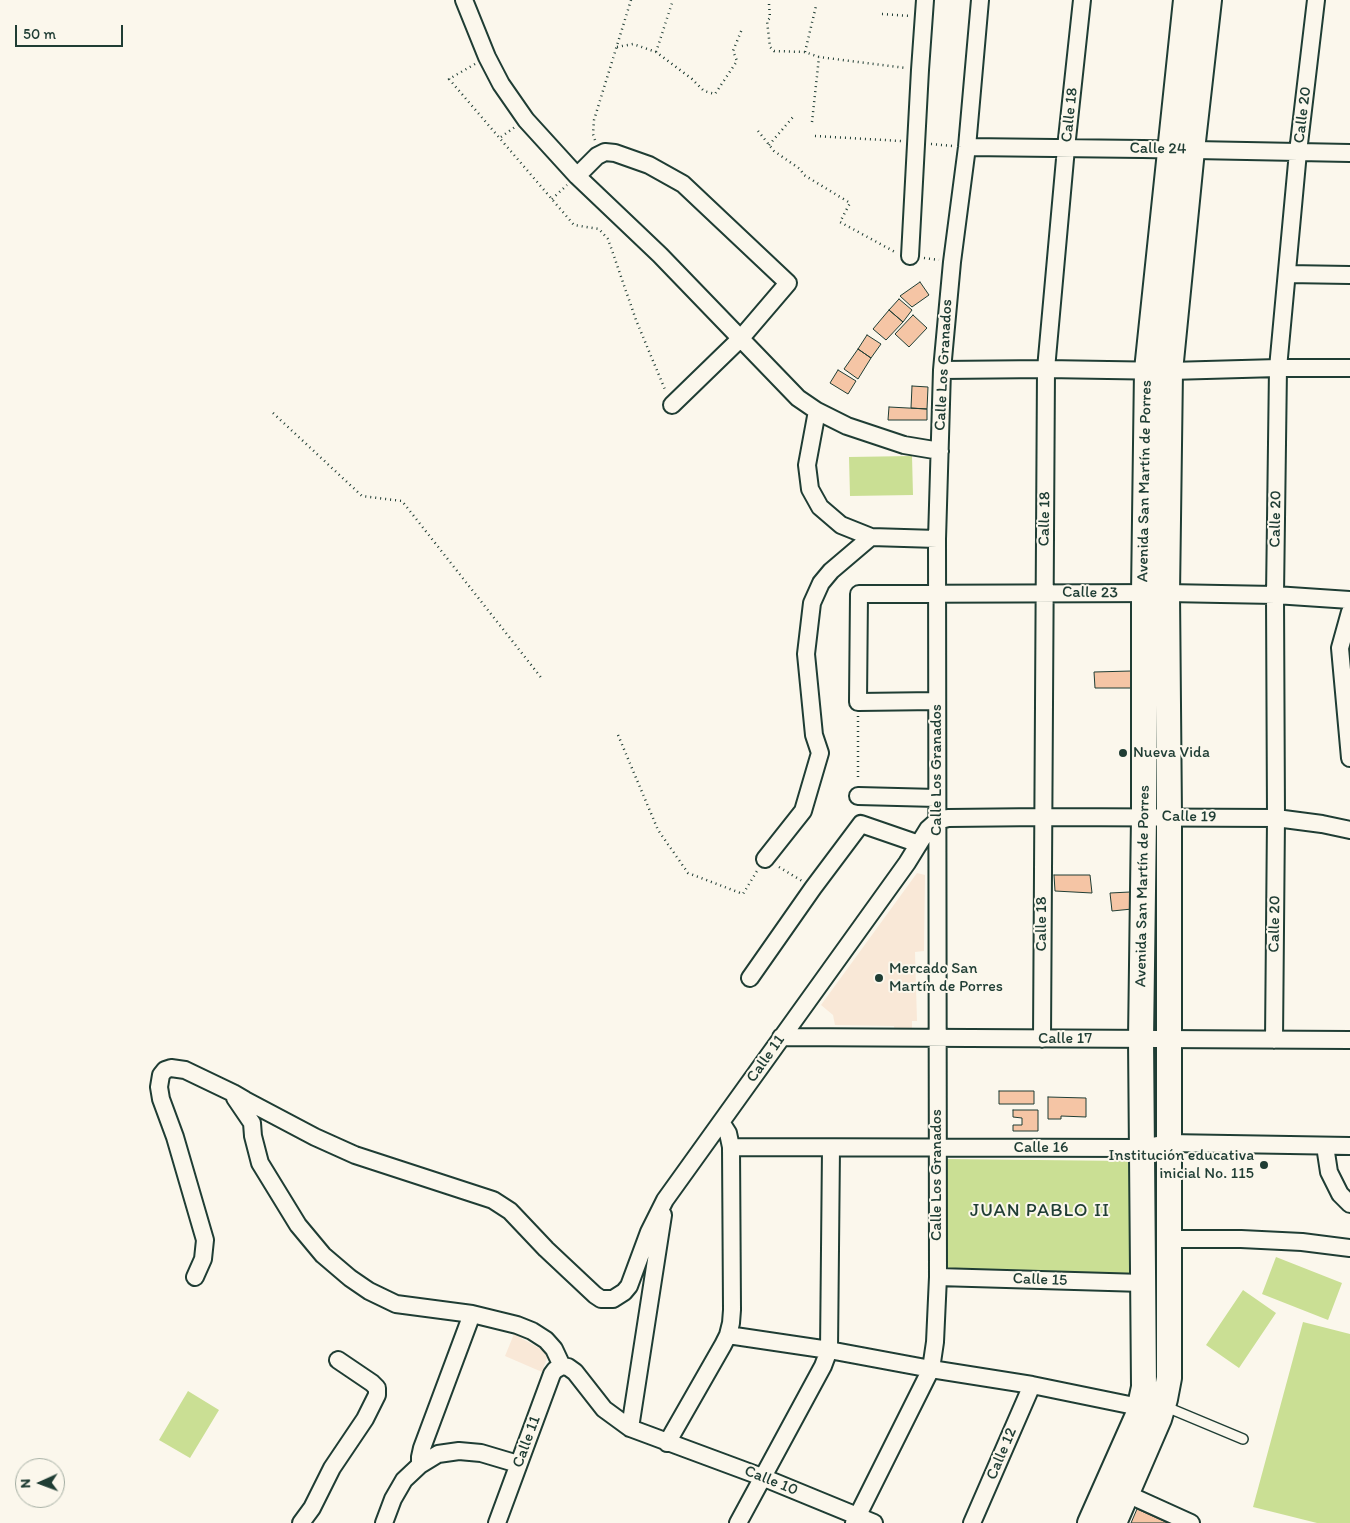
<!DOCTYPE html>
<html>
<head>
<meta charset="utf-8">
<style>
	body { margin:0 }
	#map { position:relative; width:1350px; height:1523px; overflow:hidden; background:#fbf7ec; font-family:Itim,sans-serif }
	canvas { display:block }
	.north { position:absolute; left:15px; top:1458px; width:50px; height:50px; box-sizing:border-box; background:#fbf7ec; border:1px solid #a3ada2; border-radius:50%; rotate:268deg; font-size:14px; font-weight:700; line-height:20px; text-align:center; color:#1f3d34 }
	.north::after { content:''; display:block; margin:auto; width:18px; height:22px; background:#1f3d34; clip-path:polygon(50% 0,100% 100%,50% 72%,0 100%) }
	.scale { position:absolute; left:15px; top:25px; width:108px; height:22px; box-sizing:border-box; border:2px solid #1f3d34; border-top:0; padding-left:6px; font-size:15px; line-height:18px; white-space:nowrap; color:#1f3d34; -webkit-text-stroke:4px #fbf7ec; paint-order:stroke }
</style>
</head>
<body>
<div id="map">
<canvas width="1350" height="1523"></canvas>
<div class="north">N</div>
<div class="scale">50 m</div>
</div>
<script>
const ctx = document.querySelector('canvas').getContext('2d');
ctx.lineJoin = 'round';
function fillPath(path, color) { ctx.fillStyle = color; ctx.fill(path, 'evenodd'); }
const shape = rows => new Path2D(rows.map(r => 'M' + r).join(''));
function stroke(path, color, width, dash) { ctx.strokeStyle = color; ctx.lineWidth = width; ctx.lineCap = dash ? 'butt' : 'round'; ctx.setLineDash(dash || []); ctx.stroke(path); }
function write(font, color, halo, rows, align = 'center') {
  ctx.font = font + ' Itim,sans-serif'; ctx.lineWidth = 4; ctx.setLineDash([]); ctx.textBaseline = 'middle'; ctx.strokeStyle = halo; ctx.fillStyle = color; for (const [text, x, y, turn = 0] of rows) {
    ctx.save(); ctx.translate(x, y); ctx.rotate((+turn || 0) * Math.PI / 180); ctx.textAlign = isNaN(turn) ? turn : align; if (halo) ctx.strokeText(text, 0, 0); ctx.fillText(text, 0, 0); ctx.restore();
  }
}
fillPath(shape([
	[917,873,925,875,924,951,915,952,917,1021,912,1021,912,1033,895,1033,894,1026,835,1025,833,1015,821,1005],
	[514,1334,546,1352,547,1358,542,1372,505,1356]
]), '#f9e8d7');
fillPath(shape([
	[912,456,913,495,850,496,849,457],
	[1157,826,1160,827,1158,1029,1157,1033,1154,1033,1152,1029,1153,828],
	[1154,1054,1158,1055,1156,1130,1154,1132,1151,1130,1152,1056],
	[944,1159,1130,1161,1131,1275,943,1272],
	[1154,1161,1158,1163,1158,1390,1152,1394,1151,1163],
	[1276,1257,1342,1283,1328,1320,1262,1294],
	[1243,1290,1276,1313,1239,1368,1206,1345],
	[1303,1322,1350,1334,1350,1523,1317,1523,1253,1507],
	[188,1391,219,1410,190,1458,159,1440]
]), '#cadf94');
const building = shape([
	[920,282,929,295,912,307,900,296,920,282],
	[899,299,912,310,903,322,889,310,899,299],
	[889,310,903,322,886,340,873,329,889,310],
	[913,315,927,328,909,347,895,334,913,315],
	[867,335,881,344,871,358,858,349,867,335],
	[858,349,871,358,858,379,844,369,858,349],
	[838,370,856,381,848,394,830,383,838,370],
	[912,386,928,387,927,409,911,408,912,386],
	[889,407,927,409,927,420,888,420,889,407],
	[1131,671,1132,688,1095,688,1094,672,1131,671],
	[1054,875,1090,875,1092,893,1055,891,1054,875],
	[1130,892,1132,909,1112,911,1110,893,1130,892],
	[999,1091,1034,1091,1034,1104,999,1104,999,1091],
	[1048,1097,1086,1098,1086,1117,1061,1116,1061,1119,1048,1119,1048,1097],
	[1013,1110,1038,1110,1038,1131,1013,1131,1013,1125,1022,1125,1022,1118,1013,1117,1013,1110],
	[1137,1509,1168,1523,1131,1523,1137,1509]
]);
fillPath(building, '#f5c5a5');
stroke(building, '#1f3d34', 1);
const lane = shape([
	[1164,1406,1243,1439]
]);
const street = shape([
	[464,0,487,57,501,84,526,120,577,176,660,255,798,398,817,411,847,426,904,445,940,451],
	[967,147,1143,149,1350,153],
	[577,176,597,156,605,152,615,153,649,165,683,184,788,283,741,338,672,405],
	[910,256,920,70,925,0],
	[1287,274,1350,275],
	[942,370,1046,369,1170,371,1278,368,1350,368],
	[817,411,807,465,810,489,820,507,841,525,871,537,937,539],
	[1350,612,1340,648,1350,758],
	[937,701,858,702,859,594,1167,593,1275,595,1350,600],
	[858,796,937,798],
	[765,859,803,811,820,753,814,735,806,654,812,603,821,583,831,571,871,537],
	[750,978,813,888,861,824,919,844],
	[781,1037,1350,1040],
	[1042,1039,1046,369,1066,148,1082,0],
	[1274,1040,1276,818,1275,595,1278,368,1298,152,1316,0],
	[235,1098,252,1123,253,1136,260,1163,298,1225,323,1255,350,1278,369,1291,396,1304,472,1314,517,1325,532,1331,546,1340,554,1349,562,1366],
	[1325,1146,1329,1172,1340,1194,1350,1204],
	[731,1147,1141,1148,1168,1143,1350,1146],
	[1169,1239,1241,1239,1302,1242,1350,1248],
	[195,1277,203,1259,205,1240,175,1137,161,1099,159,1087,161,1075,165,1070,171,1068,185,1070,233,1093,245,1100,315,1137,355,1155,493,1200,510,1211,546,1249,595,1295,601,1299,613,1299,624,1292,629,1286,649,1232,665,1200,907,863,928,829,937,821,948,818,1043,817,1276,818,1322,824,1350,830],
	[938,1277,1143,1283],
	[728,1335,829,1350,931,1369,1032,1385,1149,1409],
	[562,1366,568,1367,575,1372,604,1409,630,1428,762,1477,874,1523],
	[630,1428,663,1215],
	[667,1443,723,1345,728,1335,731,1323,732,1310,731,1147,728,1133,721,1122],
	[420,1465,420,1457,422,1448,472,1314],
	[1127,1494,1191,1523],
	[301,1523,312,1508,332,1468,365,1419,377,1395,377,1388,372,1383,338,1360],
	[384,1523,393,1499,404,1480,420,1465,438,1454,459,1451,481,1453,518,1464],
	[497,1523,552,1374,555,1370,562,1366],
	[738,1523,823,1366,829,1350,831,1148],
	[854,1523,931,1369,935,1342,938,1277,937,539,942,370,952,262,967,147,980,0],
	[972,1523,1032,1385]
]);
const secondary = shape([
	[1090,1523,1138,1415,1144,1387,1141,1039,1144,817,1144,593,1147,370,1186,0],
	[1114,1523,1159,1419,1165,1399,1169,1378,1169,817,1167,593,1170,371,1192,150,1209,0]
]);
stroke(lane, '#1f3d34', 12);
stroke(street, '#1f3d34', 20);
stroke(secondary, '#1f3d34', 28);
stroke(shape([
	[769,4,770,18,767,21,770,47,774,51,805,52,819,57,906,68],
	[882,14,910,16],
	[617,47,633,44,656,52,692,79,704,91,715,94,737,61,733,51,742,29],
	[656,52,673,0],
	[805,52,816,6],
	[475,64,449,79,574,225,599,229,608,239,636,320,666,392],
	[812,122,819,57],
	[758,131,774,151,800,169,804,175,850,203,840,222,895,252],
	[815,136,901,141],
	[501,137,515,127],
	[595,140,593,134,594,120,631,0],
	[931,144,953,146],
	[769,145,793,117],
	[552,199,567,185],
	[924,258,939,260],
	[273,413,362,496,402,501,543,680],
	[858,716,858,780],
	[618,735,658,830,688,873,743,894,757,871],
	[779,867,802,881]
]), '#1f3d34', 2.5, [1, 4]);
stroke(lane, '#fbf7ec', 9);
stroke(street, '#fbf7ec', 16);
stroke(secondary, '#fbf7ec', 24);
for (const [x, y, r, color] of [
	[1123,753,5,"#1f3d34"],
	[879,978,5,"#1f3d34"],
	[1264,1165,5,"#1f3d34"]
]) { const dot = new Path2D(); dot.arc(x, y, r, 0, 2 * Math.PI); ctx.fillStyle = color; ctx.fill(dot); stroke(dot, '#fbf7ec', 2); }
write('16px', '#1f3d34', '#fbf7ec', [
	["Calle 18",1070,115,-84],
	["Calle 20",1303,115,-83],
	["Calle 24",1158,149,1],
	["Calle Los Granados",944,365,-87],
	["Avenida San Martín de Porres",1145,481,-89],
	["Calle 18",1045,519,-89],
	["Calle 20",1276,519,-89],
	["Calle 23",1090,593,1],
	["Calle Los Granados",937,770,-90],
	["Calle 19",1189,817,1],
	["Avenida San Martín de Porres",1143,886,-89],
	["Calle 18",1042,924,-90],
	["Calle 20",1275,924,-89],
	["Calle 17",1065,1039],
	["Calle 11",766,1059,-55],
	["Calle 16",1041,1148],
	["Calle Los Granados",937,1175,-90],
	["Calle 15",1040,1280,2],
	["Calle 11",527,1442,-70],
	["Calle 12",1002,1454,-67],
	["Calle 10",771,1481,22]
]);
write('16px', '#1f3d34', '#fbf7ec', [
	["Nueva Vida",1133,753],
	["Mercado San",889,969],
	["Martín de Porres",889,987],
	["Institución educativa",1254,1156,"right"],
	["inicial No. 115",1254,1174,"right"]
], 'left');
ctx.letterSpacing = '1px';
write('19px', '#1f3d34', '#fbf7ec', [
	["JUAN PABLO II",1040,1211]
]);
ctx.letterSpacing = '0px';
</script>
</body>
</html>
